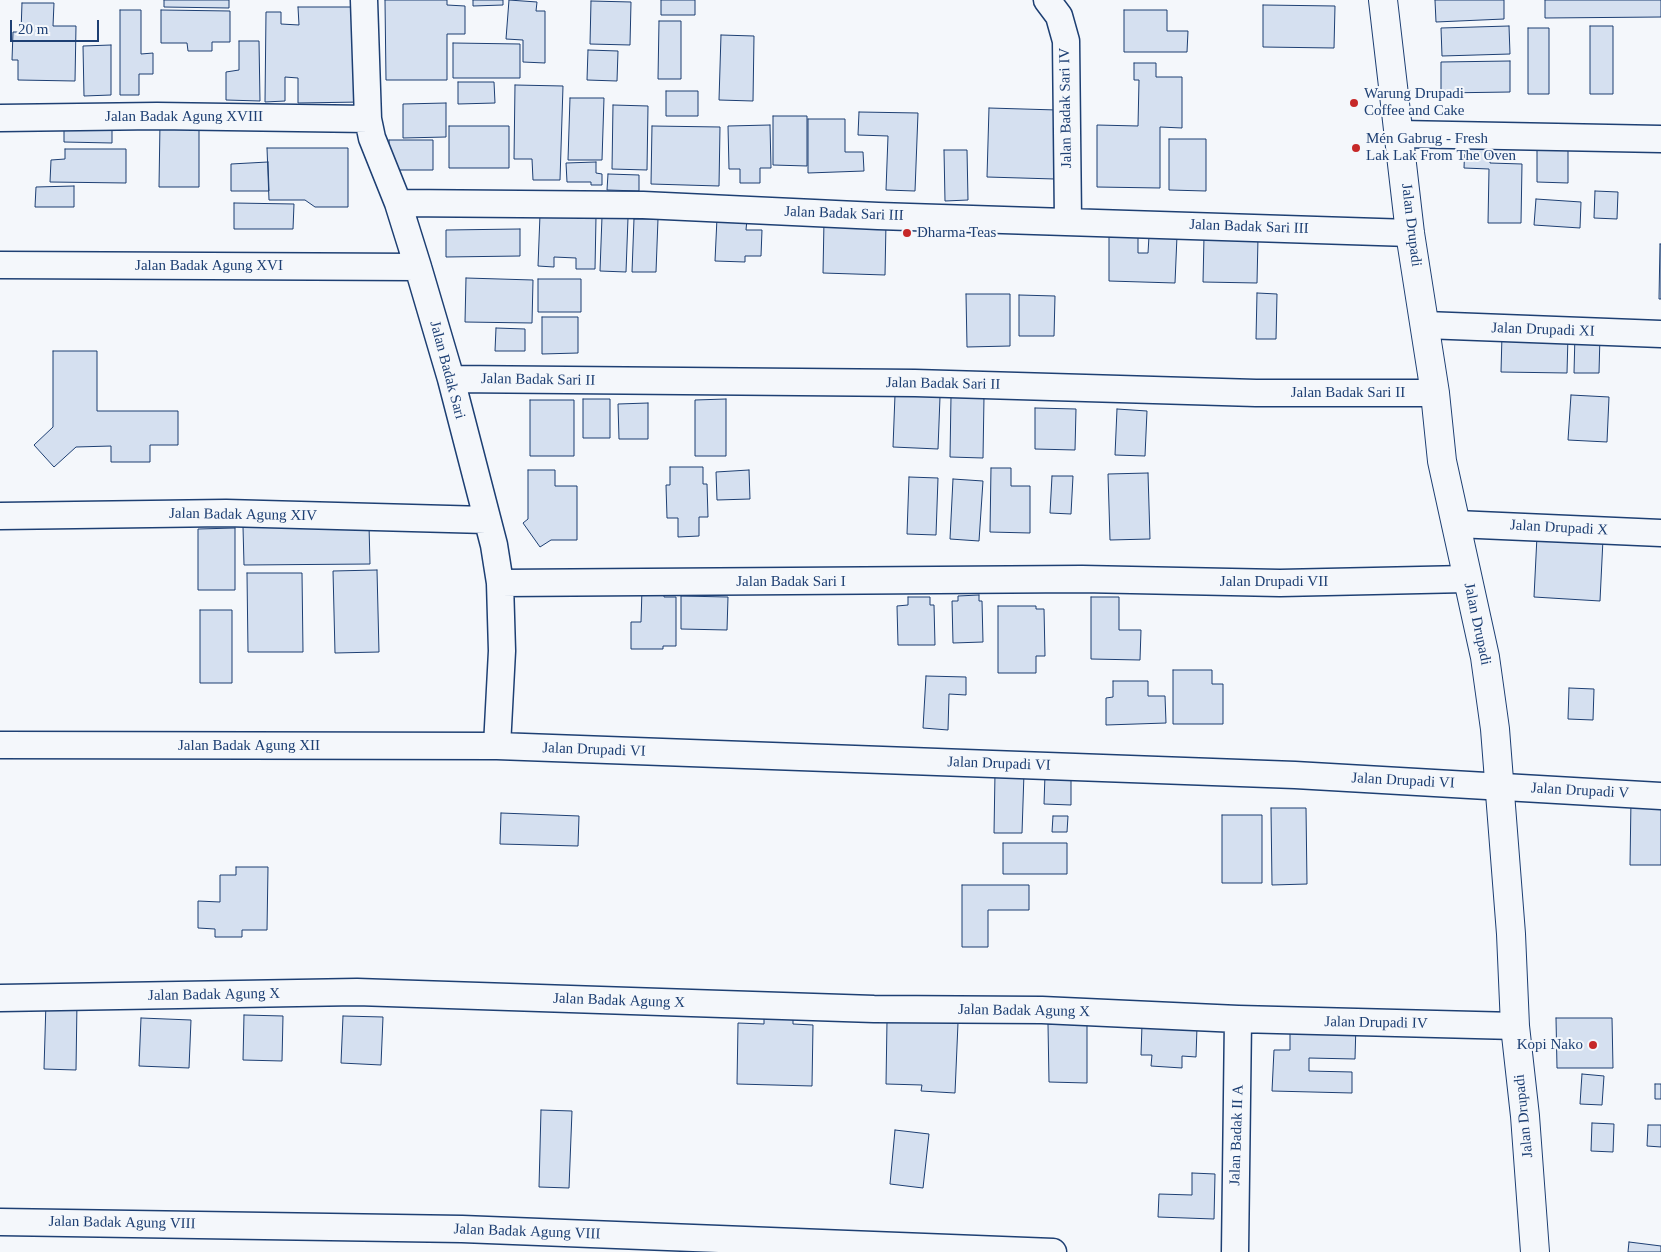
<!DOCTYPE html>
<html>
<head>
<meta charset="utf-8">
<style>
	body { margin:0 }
	#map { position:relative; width:1661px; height:1252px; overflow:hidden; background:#f4f7fb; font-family:"Times New Roman",serif }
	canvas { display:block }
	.scale { position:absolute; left:10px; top:20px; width:89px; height:22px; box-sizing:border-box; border:2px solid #1d3f73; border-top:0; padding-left:6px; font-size:15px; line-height:18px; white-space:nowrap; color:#1d3f73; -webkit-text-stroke:4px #f4f7fb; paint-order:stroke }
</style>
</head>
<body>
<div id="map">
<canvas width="1661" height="1252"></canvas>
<div class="scale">20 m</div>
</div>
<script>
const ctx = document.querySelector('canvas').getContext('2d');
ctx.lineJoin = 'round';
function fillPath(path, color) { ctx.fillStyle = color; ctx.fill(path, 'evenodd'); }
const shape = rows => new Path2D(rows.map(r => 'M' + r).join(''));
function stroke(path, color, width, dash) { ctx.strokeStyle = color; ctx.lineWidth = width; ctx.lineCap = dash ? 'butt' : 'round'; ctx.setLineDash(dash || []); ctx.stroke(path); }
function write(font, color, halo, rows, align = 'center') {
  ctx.font = font + ' "Times New Roman",serif'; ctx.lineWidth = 4; ctx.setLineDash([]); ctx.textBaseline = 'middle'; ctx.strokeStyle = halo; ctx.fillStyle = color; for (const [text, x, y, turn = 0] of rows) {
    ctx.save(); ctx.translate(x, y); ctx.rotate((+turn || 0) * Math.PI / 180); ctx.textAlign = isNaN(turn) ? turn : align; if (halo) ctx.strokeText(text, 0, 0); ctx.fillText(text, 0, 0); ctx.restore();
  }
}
const building = shape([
	[164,0,229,0,229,8,164,7,164,0],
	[385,0,447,0,447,5,465,6,465,34,447,34,447,80,386,80,385,0],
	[473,0,503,0,503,5,473,6,473,0],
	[509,0,537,2,536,11,545,11,545,63,523,62,523,40,506,39,509,0],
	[661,0,695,0,695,15,661,15,661,0],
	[1435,0,1504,0,1504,19,1436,22,1435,0],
	[1545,0,1661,0,1661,17,1545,18,1545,0],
	[591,1,631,2,630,45,590,44,591,1],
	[22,3,54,3,53,26,76,26,75,81,18,80,18,60,12,60,13,32,21,32,22,3],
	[1263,5,1335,6,1334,48,1263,47,1263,5],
	[298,7,359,7,361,102,298,103,298,78,285,77,285,101,265,102,266,12,281,12,281,24,299,25,298,7],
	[120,10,141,10,141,54,153,53,153,74,139,74,139,95,120,95,120,10],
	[161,10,230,11,230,42,212,42,212,51,188,51,187,43,161,43,161,10],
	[1124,10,1167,10,1167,31,1188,31,1187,52,1124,52,1124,10],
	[659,21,681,21,681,79,658,79,659,21],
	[1509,26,1510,54,1442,56,1441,28,1509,26],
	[1590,26,1613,26,1613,94,1590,94,1590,26],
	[1528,28,1549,28,1549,94,1528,94,1528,28],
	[721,35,754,36,753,101,719,100,721,35],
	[239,41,259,41,260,101,226,100,226,72,239,70,239,41],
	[453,43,520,44,520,78,453,78,453,43],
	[111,45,111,95,84,96,83,46,111,45],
	[588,50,618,51,617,81,587,80,588,50],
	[1510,61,1510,92,1441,93,1441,62,1510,61],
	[1134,63,1156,63,1156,77,1182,77,1182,128,1160,127,1160,188,1097,187,1097,125,1138,126,1139,80,1134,80,1134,63],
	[458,82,494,82,495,103,458,104,458,82],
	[515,85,563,86,560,180,533,180,532,159,514,159,515,85],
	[666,91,698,91,698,116,666,116,666,91],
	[570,98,604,98,602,160,568,160,570,98],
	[446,103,446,137,403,138,403,104,446,103],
	[613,105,648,106,647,170,612,169,613,105],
	[989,108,1057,110,1055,179,987,177,989,108],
	[859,112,918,113,915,191,886,190,888,136,858,135,859,112],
	[773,116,807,116,807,166,773,165,773,116],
	[808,119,845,119,845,152,863,152,864,171,808,173,808,119],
	[112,123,112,143,64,142,64,124,112,123],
	[160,123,199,125,199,187,159,187,160,123],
	[770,125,771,168,760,168,760,183,740,183,740,169,729,169,728,126,770,125],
	[449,126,509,126,509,168,449,168,449,126],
	[652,126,720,127,719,186,651,184,652,126],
	[1169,139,1206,139,1206,191,1169,190,1169,139],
	[389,140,433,140,433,170,389,170,389,140],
	[1465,142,1490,142,1490,163,1522,164,1521,223,1488,223,1489,169,1464,168,1465,142],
	[1537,145,1568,145,1568,183,1537,182,1537,145],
	[267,148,348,148,348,207,315,207,305,200,269,200,267,148],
	[65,149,126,149,126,183,50,182,51,160,65,159,65,149],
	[944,150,967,150,968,200,945,201,944,150],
	[268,162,269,191,231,191,231,164,268,162],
	[596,162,596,173,602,174,602,185,591,185,591,182,567,182,566,163,596,162],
	[608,174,639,175,639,191,607,190,608,174],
	[74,186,74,207,35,207,36,187,74,186],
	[1595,191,1618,192,1617,219,1594,218,1595,191],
	[1536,199,1581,202,1580,228,1534,225,1536,199],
	[234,203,294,204,293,229,234,229,234,203],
	[540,215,596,217,595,269,576,269,576,258,554,257,554,267,538,266,540,215],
	[602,217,628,218,626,272,600,271,602,217],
	[717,218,747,219,746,230,762,230,761,256,745,256,745,262,715,261,717,218],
	[634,219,658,219,656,272,632,272,634,219],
	[824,221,886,223,885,275,823,273,824,221],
	[520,229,520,256,446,257,446,230,520,229],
	[1138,236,1138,253,1148,253,1149,236,1177,236,1175,283,1109,281,1109,237,1138,236],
	[1204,237,1258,238,1257,283,1203,282,1204,237],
	[1660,244,1661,244,1661,299,1659,299,1660,244],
	[466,278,533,280,532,323,465,322,466,278],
	[538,279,581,279,581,312,538,312,538,279],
	[1257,293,1277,294,1276,339,1256,339,1257,293],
	[966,294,1010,294,1010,346,967,347,966,294],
	[1019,295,1055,296,1054,336,1019,336,1019,295],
	[542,317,578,317,578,353,542,354,542,317],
	[496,328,525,329,525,351,495,351,496,328],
	[1575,334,1600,335,1599,373,1574,373,1575,334],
	[1502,335,1568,336,1567,373,1501,372,1502,335],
	[53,351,97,351,97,411,178,411,178,445,150,445,150,462,111,462,111,446,76,447,54,467,34,445,53,427,53,351],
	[895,395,940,397,938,449,893,447,895,395],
	[1571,395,1609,397,1607,442,1568,440,1571,395],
	[951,397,984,397,983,458,950,457,951,397],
	[583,399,610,399,610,438,583,438,583,399],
	[726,399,726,456,695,456,695,400,726,399],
	[530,400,574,400,574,456,530,456,530,400],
	[648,403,648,439,619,439,618,404,648,403],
	[1035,408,1076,409,1075,450,1035,449,1035,408],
	[1117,409,1147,411,1145,456,1115,455,1117,409],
	[670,467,703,467,703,484,707,484,708,517,699,517,699,536,678,537,678,518,667,518,666,485,670,485,670,467],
	[991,468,1011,468,1011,486,1030,486,1030,533,990,532,991,468],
	[528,470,555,470,555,486,577,486,577,540,551,540,540,547,523,523,528,519,528,470],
	[749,470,750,499,717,500,716,472,749,470],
	[1148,473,1150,539,1110,540,1108,474,1148,473],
	[1052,476,1073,476,1071,514,1050,513,1052,476],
	[909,477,938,478,936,535,907,534,909,477],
	[953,479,983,481,979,541,950,539,953,479],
	[369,525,370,564,244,565,243,527,369,525],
	[235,528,235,590,198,590,198,529,235,528],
	[1537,536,1603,539,1600,601,1534,597,1537,536],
	[377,570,379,652,335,653,333,571,377,570],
	[247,573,302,573,303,652,248,652,247,573],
	[642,589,664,590,664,597,676,597,676,646,663,646,663,649,631,649,631,622,641,622,642,589],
	[979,595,979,601,982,601,983,642,953,643,952,601,958,601,958,596,979,595],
	[681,596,728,597,727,630,681,629,681,596],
	[908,597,930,597,930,605,934,605,935,645,898,645,897,606,908,605,908,597],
	[1091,597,1119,597,1119,630,1141,630,1140,660,1091,659,1091,597],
	[998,606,1036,606,1036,609,1044,609,1045,656,1036,656,1036,673,998,673,998,606],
	[200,610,232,610,232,683,200,683,200,610],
	[1173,670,1212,670,1212,684,1223,684,1223,724,1173,724,1173,670],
	[926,676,966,677,966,695,949,694,948,730,923,728,926,676],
	[1113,681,1148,681,1148,696,1165,696,1166,723,1106,725,1106,698,1113,697,1113,681],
	[1569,688,1594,689,1593,720,1568,719,1569,688],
	[995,773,1024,773,1022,833,994,833,995,773],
	[1045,775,1071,775,1071,805,1044,804,1045,775],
	[1631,800,1661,800,1661,865,1630,865,1631,800],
	[1271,808,1306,808,1307,884,1272,885,1271,808],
	[501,813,579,816,578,846,500,844,501,813],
	[1222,815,1262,815,1262,883,1222,883,1222,815],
	[1053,816,1068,816,1067,832,1052,832,1053,816],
	[1003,843,1067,843,1067,874,1003,874,1003,843],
	[236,867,268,867,267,930,242,930,242,937,215,937,215,929,198,928,198,901,220,902,220,875,236,875,236,867],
	[962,885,1029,885,1029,910,988,910,988,947,962,947,962,885],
	[46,1002,77,1002,76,1070,44,1069,46,1002],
	[244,1015,283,1016,282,1061,243,1060,244,1015],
	[343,1016,383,1017,381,1065,341,1063,343,1016],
	[764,1016,793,1016,793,1024,813,1025,812,1086,737,1084,738,1023,764,1024,764,1016],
	[141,1018,191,1020,189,1068,139,1066,141,1018],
	[1556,1018,1612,1018,1613,1068,1557,1068,1556,1018],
	[887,1021,958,1023,955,1093,921,1091,922,1085,886,1084,887,1021],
	[1048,1024,1087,1025,1087,1083,1049,1082,1048,1024],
	[1356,1024,1355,1059,1309,1058,1309,1071,1352,1072,1352,1093,1272,1091,1274,1050,1290,1050,1290,1033,1356,1024],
	[1142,1025,1197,1027,1196,1057,1182,1056,1182,1068,1151,1066,1152,1055,1141,1055,1142,1025],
	[1582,1074,1604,1076,1602,1105,1580,1104,1582,1074],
	[1655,1084,1661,1084,1661,1099,1655,1099,1655,1084],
	[541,1110,572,1111,569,1188,539,1187,541,1110],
	[1592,1123,1614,1124,1613,1152,1591,1151,1592,1123],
	[1648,1125,1661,1125,1661,1147,1647,1146,1648,1125],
	[895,1130,929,1134,923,1188,890,1184,895,1130],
	[1192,1173,1215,1174,1214,1219,1158,1217,1159,1194,1192,1195,1192,1173],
	[1629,1242,1661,1246,1661,1252,1628,1252,1629,1242]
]);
fillPath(building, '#d5e0f0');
stroke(building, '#1d3f73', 1);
const minor = shape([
	[364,0,368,119,372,138,398,203,418,267,451,379,494,545,500,583,502,651,497,746],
	[1047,0,1059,16,1066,41,1068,221],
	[0,118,157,116,368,119],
	[1400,134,1661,139],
	[398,203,643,205,878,216,1410,233],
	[0,265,418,267],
	[1425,325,1661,334],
	[451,379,915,383,1256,393,1435,393],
	[0,516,226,513,486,520],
	[1456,524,1661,533],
	[500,583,1082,579,1280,583,1467,579],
	[0,745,497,746,1295,775,1661,796],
	[0,998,357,992,874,1009,1042,1010,1238,1019,1515,1026],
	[0,1222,462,1229,1053,1252],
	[1235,1252,1238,1019]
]);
const tertiary = shape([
	[1383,0,1410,233,1435,393,1442,461,1485,657,1495,729,1511,934,1515,1026,1525,1116,1535,1252]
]);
stroke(minor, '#1d3f73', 29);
stroke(tertiary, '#1d3f73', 30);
stroke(minor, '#f4f7fb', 26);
stroke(tertiary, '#f4f7fb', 28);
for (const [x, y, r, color] of [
	[1354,103,5,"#c62828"],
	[1356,148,5,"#c62828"],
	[907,233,5,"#c62828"],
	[1593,1045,5,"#c62828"]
]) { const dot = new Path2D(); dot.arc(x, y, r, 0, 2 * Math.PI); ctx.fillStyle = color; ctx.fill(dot); stroke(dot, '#f4f7fb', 2); }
write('15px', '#1d3f73', '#f4f7fb', [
	["Warung Drupadi",1364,94],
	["Coffee and Cake",1364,111],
	["Mén Gabrug - Fresh",1366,139],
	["Lak Lak From The Oven",1366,156],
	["Dharma Teas",917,233],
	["Kopi Nako",1583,1045,"right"]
], 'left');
write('15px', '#1d3f73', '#f4f7fb', [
	["Jalan Badak Sari IV",1066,108,-91],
	["Jalan Badak Agung XVIII",184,117],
	["Jalan Badak Sari III",844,214,2],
	["Jalan Drupadi",1411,225,83],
	["Jalan Badak Sari III",1249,227,2],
	["Jalan Badak Agung XVI",209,266],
	["Jalan Drupadi XI",1543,330,2],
	["Jalan Badak Sari",447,370,75],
	["Jalan Badak Sari II",538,380,1],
	["Jalan Badak Sari II",943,384,1],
	["Jalan Badak Sari II",1348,393],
	["Jalan Badak Agung XIV",243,515,1],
	["Jalan Drupadi X",1559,528,3],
	["Jalan Badak Sari I",791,582],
	["Jalan Drupadi VII",1274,582],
	["Jalan Drupadi",1477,624,78],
	["Jalan Badak Agung XII",249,746],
	["Jalan Drupadi VI",594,750,2],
	["Jalan Drupadi VI",999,764,2],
	["Jalan Drupadi VI",1403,781,3],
	["Jalan Drupadi V",1580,791,3],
	["Jalan Badak Agung X",214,995,-1],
	["Jalan Badak Agung X",619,1001,2],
	["Jalan Badak Agung X",1024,1011,1],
	["Jalan Drupadi IV",1376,1023,1],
	["Jalan Drupadi",1524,1116,-96],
	["Jalan Badak II A",1237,1135,-88],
	["Jalan Badak Agung VIII",122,1223,1],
	["Jalan Badak Agung VIII",527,1232,2]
]);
</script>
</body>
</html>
